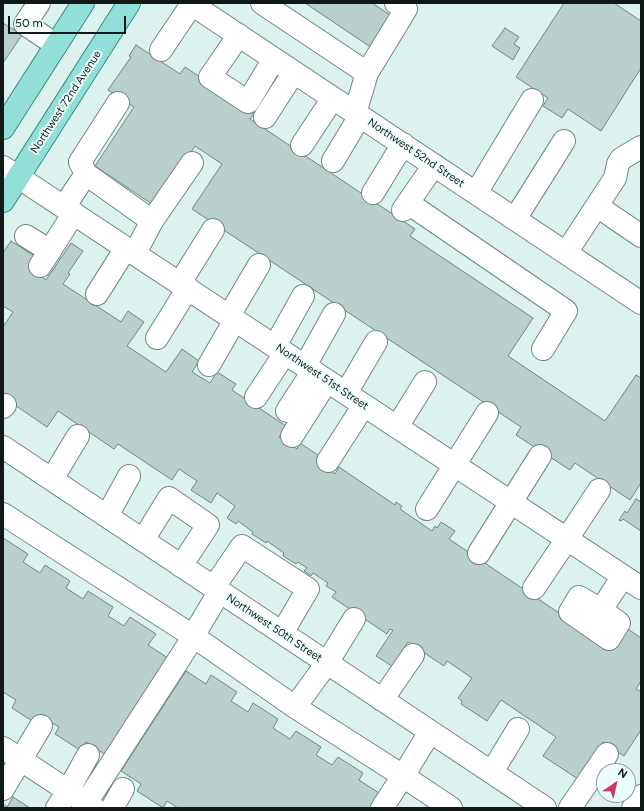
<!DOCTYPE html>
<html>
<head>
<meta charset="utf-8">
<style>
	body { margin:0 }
	#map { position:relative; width:644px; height:811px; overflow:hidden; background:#dbf2ef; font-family:Figtree,sans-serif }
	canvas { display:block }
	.frame { position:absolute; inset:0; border:4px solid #111918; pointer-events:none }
	.north { position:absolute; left:596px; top:763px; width:40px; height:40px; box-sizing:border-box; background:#ecfefc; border:1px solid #94a2a1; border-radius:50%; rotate:34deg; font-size:11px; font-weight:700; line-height:16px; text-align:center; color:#111918 }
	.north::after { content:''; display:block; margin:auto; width:14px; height:18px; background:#c73963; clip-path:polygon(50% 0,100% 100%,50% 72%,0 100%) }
	.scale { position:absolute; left:8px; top:16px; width:118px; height:18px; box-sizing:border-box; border:2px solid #111918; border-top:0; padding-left:5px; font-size:12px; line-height:14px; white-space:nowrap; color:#111918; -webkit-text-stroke:3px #ecfefc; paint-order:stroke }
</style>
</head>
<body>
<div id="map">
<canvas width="644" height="811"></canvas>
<div class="frame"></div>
<div class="north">N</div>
<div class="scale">50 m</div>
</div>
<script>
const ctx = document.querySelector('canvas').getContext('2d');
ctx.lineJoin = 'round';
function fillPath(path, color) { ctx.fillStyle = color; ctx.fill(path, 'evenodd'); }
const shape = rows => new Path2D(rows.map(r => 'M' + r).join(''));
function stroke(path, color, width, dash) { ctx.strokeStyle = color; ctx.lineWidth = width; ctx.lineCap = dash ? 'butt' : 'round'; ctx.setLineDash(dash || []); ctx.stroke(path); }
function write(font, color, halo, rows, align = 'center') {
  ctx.font = font + ' Figtree,sans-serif'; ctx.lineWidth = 4; ctx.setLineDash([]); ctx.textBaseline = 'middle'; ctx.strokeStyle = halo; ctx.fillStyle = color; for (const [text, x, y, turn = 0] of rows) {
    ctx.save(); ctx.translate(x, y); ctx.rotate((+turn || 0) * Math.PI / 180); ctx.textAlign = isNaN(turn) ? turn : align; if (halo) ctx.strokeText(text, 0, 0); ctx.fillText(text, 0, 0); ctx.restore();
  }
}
const building = shape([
	[305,3,372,3,393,17,372,48,305,3],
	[564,3,614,3,641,21,641,68,601,131,568,109,562,118,543,106,548,98,516,77,564,3],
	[3,23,22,35,3,63,3,23],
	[505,28,519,37,514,44,520,48,513,60,492,46,505,28],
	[136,45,180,74,185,67,254,113,250,119,415,229,410,236,533,318,508,356,605,421,636,375,641,378,641,483,630,500,575,463,570,470,516,435,521,427,192,209,222,164,195,146,155,206,95,166,134,107,108,90,131,57,129,56,136,45],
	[11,241,36,257,29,268,46,280,71,243,83,251,68,273,70,274,63,284,121,322,128,311,144,322,127,346,166,372,182,349,199,361,192,372,210,383,217,372,236,384,232,390,286,426,279,437,297,449,300,443,322,458,319,463,335,474,339,467,395,505,396,502,402,506,400,509,432,531,435,526,437,528,441,522,455,531,449,539,614,650,628,629,641,638,641,681,636,689,641,692,641,730,624,756,603,742,578,779,543,756,556,737,501,700,487,721,461,704,462,701,458,698,472,678,447,661,444,666,408,642,392,666,376,656,393,630,390,629,387,634,332,597,336,592,326,586,328,583,313,573,311,576,304,571,307,568,298,562,296,564,283,556,284,553,267,541,266,543,252,534,253,532,238,521,236,524,227,518,235,506,217,493,211,503,191,490,197,481,179,469,172,480,118,444,114,449,58,411,47,427,3,397,3,327,13,312,3,306,3,253,11,241],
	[636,499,641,502,641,531,623,519,621,521,619,520,625,511,627,513,636,499],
	[3,538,28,554,23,562,40,573,45,565,70,581,66,588,83,599,88,591,113,607,108,616,124,626,130,617,156,634,148,645,168,658,106,755,86,742,80,750,55,734,59,727,42,717,37,724,12,708,16,700,3,692,3,538],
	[186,671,206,684,211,675,237,692,231,701,248,712,253,703,278,719,273,728,290,739,296,731,321,747,316,755,332,765,338,757,363,773,359,780,379,793,370,808,178,808,167,801,163,808,137,791,141,784,121,771,186,671],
	[13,797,30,808,3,808,3,804,7,807,13,797]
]);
fillPath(building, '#b9cfcc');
stroke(building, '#728784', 1);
const minor = shape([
	[39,3,25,24,56,45],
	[190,3,641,303],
	[262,3,367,73],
	[239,35,210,77,248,102,274,59],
	[161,50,192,4],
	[355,113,367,73,406,9,396,3],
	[265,117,294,72],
	[302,145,333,98],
	[333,161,360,116],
	[3,167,641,588],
	[86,174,152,221,135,253],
	[373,193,403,144],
	[476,193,532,100],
	[408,203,566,311,543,349],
	[597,206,641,236],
	[64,207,86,174,80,162,118,103],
	[403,210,434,165],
	[515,219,564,141],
	[152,221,192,163],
	[26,236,50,251],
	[566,253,615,178,618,164,621,159,641,147],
	[40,266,74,213],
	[180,283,213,230],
	[97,294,126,248],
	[229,316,259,265],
	[157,338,188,288],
	[275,346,303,296],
	[209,365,235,320],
	[305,366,334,314],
	[346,393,376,342],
	[256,397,285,353],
	[3,407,5,405],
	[287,411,313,371],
	[397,427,425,382],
	[292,436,327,381],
	[3,447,545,808],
	[328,461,364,405],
	[52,479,78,436],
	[427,509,487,413],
	[3,514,193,636,220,591],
	[107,516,129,476],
	[143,540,169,498,208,525,181,566],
	[479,553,540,456],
	[214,587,242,546,308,589,282,633],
	[534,588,567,539,599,490],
	[601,610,619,623,609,639,570,612,579,597,601,610,623,576],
	[193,636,295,707,327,663,354,619],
	[382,700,413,655],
	[295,707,403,776,430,732],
	[3,748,94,808],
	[492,772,518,729],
	[3,789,41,726],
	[86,803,194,636],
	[57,808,68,791,88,755],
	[112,808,123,789],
	[382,808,403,776,451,808],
	[570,808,607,754],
	[633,808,641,796]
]);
const major = shape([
	[3,128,83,3],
	[3,201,129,3]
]);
stroke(minor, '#728784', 24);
stroke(major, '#358b84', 24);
stroke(minor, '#fff', 22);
stroke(major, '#92dfd8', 22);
write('11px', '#111918', '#ecfefc', [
	["Northwest 72nd Avenue",66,102,-57],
	["Northwest 52nd Street",416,153,34],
	["Northwest 51st Street",322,377,34],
	["Northwest 50th Street",274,628,34]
]);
</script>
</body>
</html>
